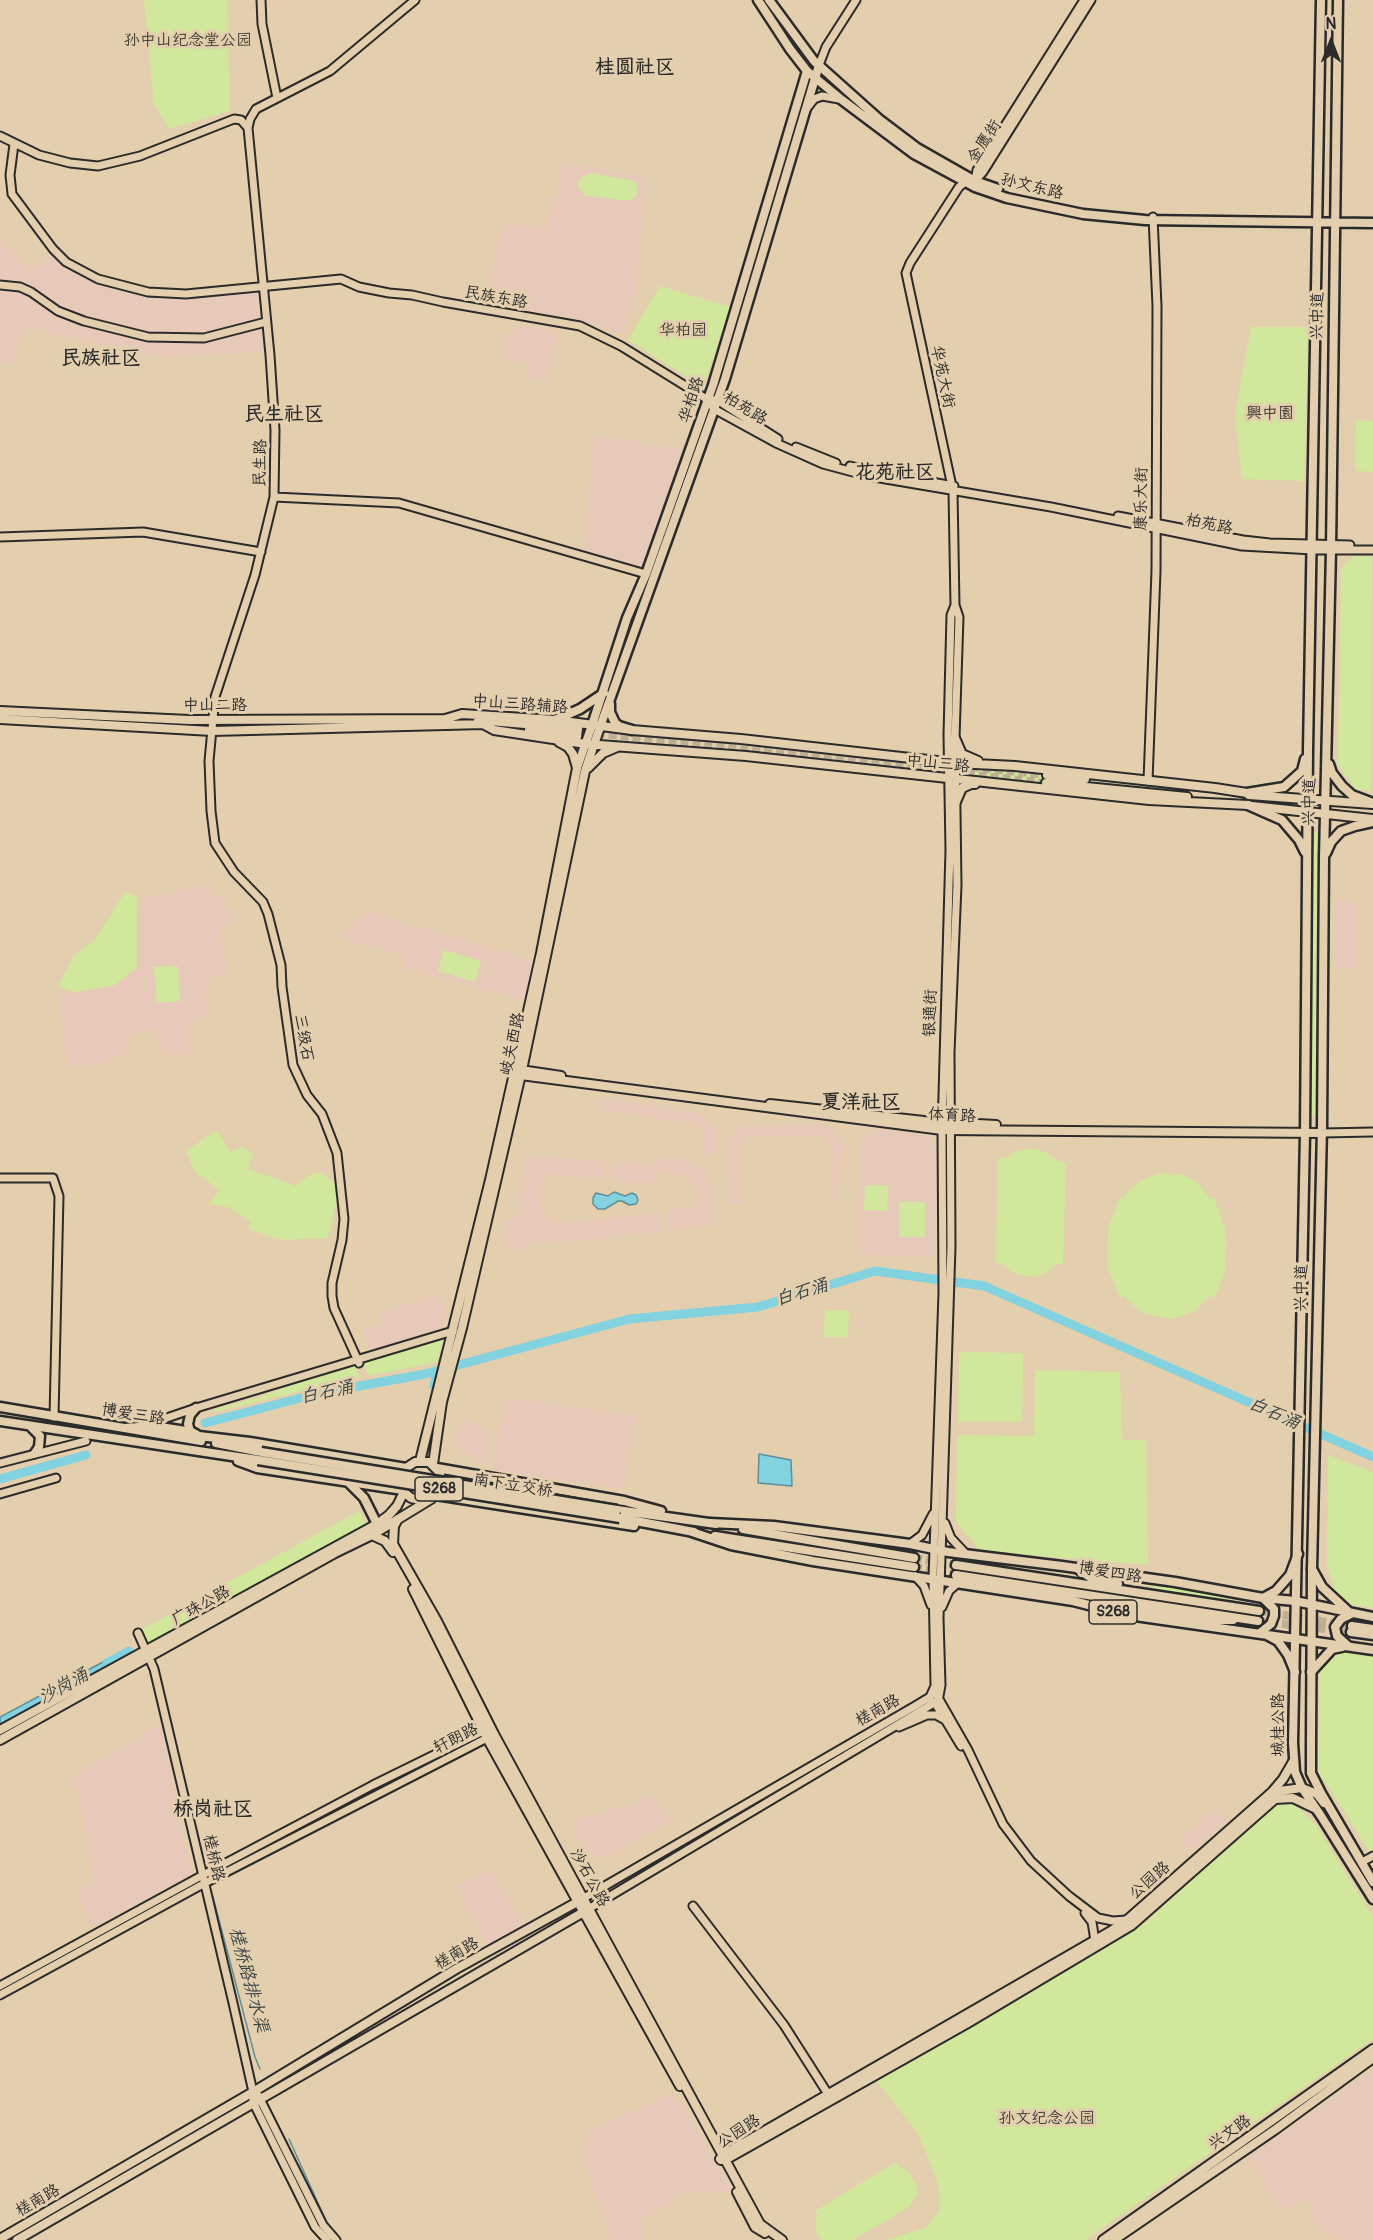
<!DOCTYPE html>
<html>
<head>
<meta charset="utf-8">
<style>
	body { margin:0 }
	#map { position:relative; width:1373px; height:2240px; overflow:hidden; background:#e3cfad; font-family:Pangolin,sans-serif }
	canvas { display:block }
	.north { position:absolute; left:1301px; top:12px; width:60px; height:60px; -webkit-text-stroke:4px #e3cfad; paint-order:stroke; rotate:0deg; font-size:16px; font-weight:700; line-height:24px; text-align:center; color:#2b2b2b }
	.north::after { content:''; display:block; margin:auto; width:21px; height:27px; background:#2b2b2b; clip-path:polygon(50% 0,100% 100%,50% 72%,0 100%) }
</style>
</head>
<body>
<div id="map">
<canvas width="1373" height="2240"></canvas>
<div class="north">N</div>
</div>
<script>
const ctx = document.querySelector('canvas').getContext('2d');
ctx.lineJoin = 'round';
function fillPath(path, color) { ctx.fillStyle = color; ctx.fill(path, 'evenodd'); }
const shape = rows => new Path2D(rows.map(r => 'M' + r).join(''));
function stroke(path, color, width, dash) { ctx.strokeStyle = color; ctx.lineWidth = width; ctx.lineCap = dash ? 'butt' : 'round'; ctx.setLineDash(dash || []); ctx.stroke(path); }
function write(font, color, halo, rows, align = 'center') {
  ctx.font = font + ' Pangolin,"LXGW WenKai TC",sans-serif'; ctx.lineWidth = 6; ctx.setLineDash([]); ctx.textBaseline = 'middle'; ctx.strokeStyle = halo; ctx.fillStyle = color; for (const [text, x, y, turn = 0] of rows) {
    ctx.save(); ctx.translate(x, y); ctx.rotate((+turn || 0) * Math.PI / 180); ctx.textAlign = isNaN(turn) ? turn : align; if (halo) ctx.strokeText(text, 0, 0); ctx.fillText(text, 0, 0); ctx.restore();
  }
}
fillPath(shape([
	[562,161,649,178,633,308,620,334,580,320,485,302,502,223,547,228,550,197,556,198],
	[0,238,32,270,54,254,67,269,129,292,184,296,256,289,264,352,156,358,26,327,11,365,0,364],
	[519,325,558,331,547,383,528,380,529,365,501,360,505,333,517,334],
	[594,435,685,449,642,567,645,569,642,578,403,508,277,502,277,489,399,498,583,551],
	[211,884,216,896,225,897,226,909,232,908,236,924,218,926,229,973,212,976,204,996,210,1012,202,1020,189,1022,190,1054,164,1055,150,1028,133,1035,123,1055,95,1065,68,1068,58,997,64,992,75,994,118,984,137,969,140,899],
	[1336,900,1356,900,1356,969,1335,969],
	[367,911,534,960,525,1001,402,968,405,955,338,938],
	[597,1097,693,1112,702,1116,716,1127,715,1156,703,1156,703,1130,693,1124,595,1110],
	[828,1124,843,1141,842,1201,831,1200,832,1147,823,1136,748,1136,741,1143,741,1204,727,1204,727,1140,741,1125],
	[879,1129,927,1135,935,1143,938,1156,935,1257,857,1254,860,1141,870,1132],
	[525,1154,604,1161,603,1179,543,1174,540,1205,543,1214,553,1220,579,1221,659,1212,661,1232,527,1246,517,1251,511,1249,505,1245,501,1230,504,1221,511,1218,517,1218],
	[677,1157,696,1163,707,1171,712,1186,713,1198,710,1203,713,1225,669,1231,666,1210,697,1206,698,1200,692,1181,680,1174,655,1173,654,1183,610,1182,611,1162,654,1163,662,1158],
	[439,1294,445,1312,443,1329,439,1332,370,1354,364,1329,382,1323,379,1312],
	[504,1398,636,1415,624,1489,493,1470],
	[464,1418,488,1432,490,1447,485,1466,479,1462,477,1465,470,1458,471,1455,466,1452,464,1454,453,1445,453,1436],
	[160,1724,192,1874,96,1925,90,1924,77,1891,93,1881,78,1792,66,1781],
	[648,1795,655,1797,669,1822,608,1858,587,1853,575,1834,575,1822,578,1819,640,1801,641,1797],
	[1216,1808,1227,1820,1192,1851,1181,1839],
	[491,1871,525,1926,488,1947,456,1886],
	[1373,2070,1373,2240,1341,2240,1321,2231,1315,2226,1311,2204,1307,2202,1279,2209,1248,2157],
	[675,2093,733,2192,685,2193,642,2220,644,2240,612,2240,583,2161,586,2131]
]), '#e7c9b9');
fillPath(shape([
	[144,0,227,0,230,111,169,129,154,104],
	[590,173,631,180,636,183,638,192,636,197,626,201,584,195,579,189,578,183,581,178],
	[660,286,730,307,704,384,700,385,628,340],
	[1251,327,1308,327,1304,481,1242,479,1235,415],
	[1356,420,1373,421,1373,472,1357,471,1355,469],
	[1354,556,1372,557,1371,791,1355,789,1338,764,1341,568],
	[965,768,1012,772,1047,772,1045,786,1020,780,965,773,963,770],
	[1315,832,1317,834,1316,1113,1313,1115,1309,1114,1311,833],
	[125,892,137,897,137,967,115,985,75,992,58,986,74,956,95,939],
	[444,950,481,961,475,982,438,971],
	[178,966,180,1001,157,1003,154,967],
	[217,1130,230,1152,241,1147,253,1154,248,1169,296,1186,309,1175,319,1172,340,1187,328,1238,282,1240,249,1229,251,1221,228,1207,209,1204,220,1190,195,1172,186,1151],
	[1026,1149,1037,1149,1045,1152,1059,1162,1066,1163,1063,1264,1056,1264,1045,1274,1037,1277,1018,1275,1009,1270,1003,1263,996,1263,998,1158,1007,1158,1017,1151],
	[1161,1173,1182,1175,1192,1179,1200,1185,1210,1199,1214,1197,1225,1229,1226,1242,1225,1269,1218,1290,1213,1298,1209,1296,1195,1311,1172,1319,1148,1315,1139,1311,1124,1296,1120,1298,1108,1268,1107,1255,1108,1229,1120,1197,1124,1198,1127,1192,1141,1180],
	[865,1185,888,1186,887,1211,864,1210],
	[899,1202,925,1202,925,1237,899,1237],
	[825,1310,849,1311,848,1337,824,1337],
	[444,1337,437,1362,369,1376,363,1362],
	[959,1352,1023,1353,1022,1422,958,1422],
	[355,1366,360,1377,214,1412,214,1409,260,1397,298,1382],
	[1035,1370,1120,1372,1122,1440,1146,1440,1148,1565,980,1551,956,1521,957,1435,1034,1436],
	[1328,1455,1373,1472,1373,1608,1353,1605,1336,1594,1327,1566],
	[359,1511,366,1525,150,1646,141,1630],
	[1147,1585,1175,1586,1219,1595,1232,1602,1165,1591],
	[1344,1650,1373,1655,1373,1850,1370,1852,1318,1771,1320,1671,1337,1654],
	[1284,1802,1292,1802,1315,1824,1373,1917,1373,2039,1085,2240,887,2240,927,2227,940,2210,939,2186,918,2133,875,2079,1145,1923,1264,1812],
	[896,2162,899,2167,908,2171,917,2187,917,2194,909,2207,853,2240,822,2240,817,2234,815,2223,817,2215,815,2211]
]), '#d1e79c');
const water = shape([
	[614,1192,625,1196,632,1193,636,1195,638,1200,636,1204,629,1205,622,1201,618,1201,605,1209,598,1209,593,1204,593,1198,596,1193,608,1196,614,1192],
	[759,1454,791,1460,792,1486,758,1483,759,1454],
	[116,1655,121,1663,0,1728,0,1717,116,1655]
]);
fillPath(water, '#83d2e0');
stroke(water, '#608f98', 1.5);
stroke(shape([
	[213,1897,255,2057,260,2069],
	[289,2139,328,2225,341,2240]
]), '#608f98', 1.5);
stroke(shape([
	[434,1386,437,1371],
	[205,1423,316,1394,425,1374,629,1319,758,1307,875,1271,984,1286,1373,1457],
	[0,1479,86,1455],
	[107,1663,129,1651]
]), '#83d2e0', 9);
stroke(shape([
	[573,734,594,733,1046,783],
	[971,767,1047,775]
]), '#beae93', 8, [8, 4]);
stroke(shape([
	[914,1558,956,1565],
	[914,1567,956,1575],
	[1259,1611,1352,1626],
	[1258,1621,1351,1632]
]), '#beae93', 8, [8, 4]);
const tertiary = shape([
	[261,0,262,24,277,98],
	[819,65,826,47,856,0],
	[807,108,814,99,822,96,839,99],
	[0,136,39,155,70,163,98,166,140,156,234,119,241,120,248,128],
	[14,144,10,175,12,194,53,249,66,262,98,279,148,292,186,294,341,279,359,287,389,293,412,295,443,302,580,326,621,346,708,400,714,409,776,443,823,464,868,476,1051,507,1242,546,1313,550,1373,550],
	[975,181,983,172,1091,0],
	[975,181,977,170,1084,0],
	[0,285,20,287,31,292,58,311,84,321,148,337,204,338,266,322],
	[713,400,717,400,778,439],
	[796,447,836,463],
	[850,466,880,473],
	[914,479,954,486],
	[274,497,399,503,646,574],
	[1118,516,1243,540,1270,543,1350,545],
	[0,537,143,532,261,552],
	[1148,781,1156,571,1157,306,1153,217],
	[1322,1133,1373,1132],
	[0,1178,53,1178,59,1196,54,1417],
	[359,1363,334,1308,332,1296,332,1283,342,1240,344,1219,337,1153,322,1114,307,1095,293,1065,282,987,281,965,268,914,263,902,234,872,215,843,211,811,209,761,215,697,255,575,274,497,275,430,270,355,248,128,250,119,256,109,330,71,415,0],
	[149,1424,196,1408,453,1331],
	[0,1463,86,1441],
	[0,1494,56,1478],
	[945,1523,951,1538,966,1554],
	[910,1544,922,1535,933,1514],
	[915,1576,924,1586,931,1605],
	[942,1607,949,1591,958,1583],
	[138,1633,154,1669,233,2003,253,2092,253,2102,315,2227,327,2240],
	[936,1694,968,1750,1003,1824,1031,1861,1069,1896,1098,1918,1113,1921,1126,1920],
	[939,1696,941,1685,939,1618,951,1247,950,1052,957,885,955,738,959,617,955,605,953,491,906,273,910,263,959,187,965,182,970,181],
	[931,1701,935,1703,961,1746],
	[899,1727,927,1715,936,1715,945,1720],
	[1362,1862,1373,1856],
	[584,1898,915,1706,930,1697,935,1686,933,1578,943,1293,942,1130,950,850,948,735,951,615,955,605],
	[693,1906,784,2025,828,2094],
	[590,1908,934,1703],
	[1085,1913,1092,1922,1095,1941],
	[0,1986,203,1875,373,1785,483,1731,486,1732],
	[0,1995,205,1883,491,1736],
	[258,2095,323,2225,336,2240]
]);
const secondary = shape([
	[0,711,189,720,448,719],
	[0,719,212,731,484,724],
	[445,719,462,714,555,720,632,730,741,739,955,763,1015,766,1215,788,1247,793],
	[478,720,572,728],
	[483,724,494,730,586,744,746,756,1149,800,1248,805],
	[529,729,571,734],
	[955,738,962,754,978,761],
	[568,740,577,737,578,729,574,723],
	[559,742,568,747,573,754,577,768],
	[588,768,603,753,617,747],
	[1047,775,1085,779],
	[1046,783,1187,797],
	[1249,795,1372,804],
	[955,804,962,788,971,784,975,784],
	[1252,806,1373,819],
	[514,1069,561,1076],
	[513,1074,942,1130,1322,1133],
	[770,1104,924,1121,996,1125],
	[420,1461,490,1180,541,953,577,768,592,725],
	[433,1464,442,1402,462,1328,522,1070,585,771,600,727],
	[402,1485,404,1492,411,1498,425,1501],
	[398,1519,394,1526,393,1544,437,1621,494,1734,760,2224,782,2240],
	[372,1535,385,1541,393,1552],
	[413,1589,487,1738,680,2086],
	[0,1730,377,1524,389,1515,397,1506,404,1492],
	[0,1740,335,1553,372,1535,431,1499,439,1490,441,1485,440,1473,429,1462,415,1462,406,1468,403,1473],
	[1272,1792,1302,1788,1317,1794,1324,1803],
	[720,2159,723,2155,1111,1931,1127,1920,1272,1792,1283,1779,1294,1760],
	[721,2160,725,2160,966,2024,1132,1925,1275,1799,1293,1798,1316,1809],
	[737,2192,755,2227,765,2233],
	[0,2239,253,2092,456,1969,581,1900],
	[17,2240,587,1910],
	[1103,2240,1373,2049],
	[1114,2240,1276,2129,1373,2058]
]);
const primary = shape([
	[758,0,790,49,807,71,842,100,914,154,975,187,1007,198,1083,214,1145,220,1373,223],
	[769,0,814,61,880,120,917,148,975,181,998,189],
	[1321,0,1308,750,1305,1133,1293,1743,1295,1772,1302,1788,1321,1816,1373,1899],
	[1338,0,1331,550,1324,858,1322,1128,1312,1569,1311,1745,1311,1773,1321,1793,1373,1882],
	[610,704,610,712,615,723,619,726,632,730],
	[555,720,580,709,604,693],
	[592,725,627,618,646,574,713,385,807,71],
	[600,727,725,379,819,65],
	[1329,764,1332,773,1342,786,1352,795,1373,803],
	[1247,793,1284,787,1302,771,1305,759],
	[1248,805,1282,820,1299,840,1305,852],
	[1326,853,1331,842,1341,831,1355,826,1373,822]
]);
const trunk = shape([
	[0,1407,201,1441],
	[0,1421,258,1460],
	[30,1426,40,1436,39,1447,35,1453],
	[124,1428,154,1426,192,1432,199,1436,250,1442,406,1468],
	[191,1435,188,1424,190,1415,196,1408],
	[216,1443,261,1452],
	[238,1461,257,1468,403,1490],
	[437,1468,624,1501,661,1511],
	[348,1482,364,1498,377,1524],
	[436,1495,634,1526],
	[617,1510,716,1524],
	[620,1518,694,1532],
	[710,1523,774,1526,910,1544,948,1552,1062,1566,1175,1582,1263,1598,1295,1601,1373,1617],
	[743,1529,914,1558],
	[689,1531,731,1545,813,1561,1073,1601,1128,1615,1373,1650],
	[715,1536,914,1567],
	[956,1565,1259,1611],
	[1078,1569,1091,1578,1118,1584],
	[1312,1569,1322,1587,1350,1613],
	[956,1575,1258,1621],
	[1115,1609,1145,1610,1208,1620,1233,1620],
	[1352,1626,1373,1629],
	[1351,1632,1373,1635],
	[1347,1645,1337,1636,1335,1627,1341,1619,1351,1614],
	[1295,1672,1288,1655,1278,1641,1261,1632,1271,1624,1274,1616,1274,1609,1263,1598,1276,1591,1290,1575,1298,1554],
	[1311,1672,1332,1649,1342,1647]
]);
stroke(tertiary, '#2b2b2b', 11);
stroke(secondary, '#2b2b2b', 12);
stroke(primary, '#2b2b2b', 13);
stroke(trunk, '#2b2b2b', 13);
stroke(tertiary, '#e3cfad', 7);
stroke(secondary, '#e3cfad', 8);
stroke(primary, '#e3cfad', 8);
stroke(trunk, '#e3cfad', 8);
const trunkBridge = shape([
	[261,1452,617,1510],
	[258,1460,620,1518]
]);
stroke(trunkBridge, '#2b2b2b', 13, []);
stroke(trunkBridge, '#e3cfad', 8);
for (const [x, y, w] of [
	[439,1489,48],
	[1113,1612,48]
]) { const box = new Path2D(); box.roundRect(x - w / 2, y - 12, w, 24, 4.5); ctx.fillStyle = '#e3cfad'; ctx.fill(box); stroke(box, '#2b2b2b', 1.5); }
write('bold 15px', '#2b2b2b', null, [
	["S268",439,1489],
	["S268",1113,1612]
]);
write('16px', '#3c3e36', '#e3cfad', [
	["孙中山纪念堂公园",188,41],
	["华柏园",683,331],
	["興中園",1270,414],
	["孙文纪念公园",1047,2119]
]);
write('16px', '#2b2b2b', '#e3cfad', [
	["金鹰街",985,142,-57],
	["孙文东路",1032,187,14],
	["民族东路",496,298,10],
	["兴中道",1318,316,-89],
	["华苑大街",942,377,78],
	["华柏路",692,400,-72],
	["柏苑路",745,409,31],
	["民生路",261,463,-89],
	["康乐大街",1142,499,-89],
	["柏苑路",1209,525,12],
	["中山三路辅路",520,705,4],
	["中山二路",215,706],
	["中山三路",938,764,6],
	["兴中道",1310,802,-89],
	["银通街",931,1013,-88],
	["三级石",303,1038,80],
	["岐关西路",513,1044,-78],
	["体育路",952,1116,3],
	["兴中道",1302,1288,-89],
	["博爱三路",133,1415,9],
	["南下立交桥",513,1486,9],
	["博爱四路",1110,1573,9],
	["广珠公路",201,1606,-29],
	["槎南路",878,1711,-29],
	["城桂公路",1279,1725,-90],
	["轩朗路",456,1739,-27],
	["槎桥路",213,1858,77],
	["沙石公路",589,1878,61],
	["公园路",1150,1881,-41],
	["槎南路",457,1954,-30],
	["公园路",739,2132,-33],
	["兴文路",1230,2133,-35],
	["槎南路",38,2201,-30]
]);
write('italic 18px', '#384446', '#e3cfad', [
	["白石涌",802,1293,-17],
	["白石涌",327,1393,-12],
	["白石涌",1274,1414,24],
	["沙岗涌",64,1687,-29],
	["槎桥路排水渠",248,1980,75]
]);
write('bold 20px', '#2b2b2b', '#e3cfad', [
	["桂圆社区",635,68],
	["民族社区",101,359],
	["民生社区",284,415],
	["花苑社区",895,473],
	["夏洋社区",861,1103],
	["桥岗社区",213,1810]
]);
</script>
</body>
</html>
